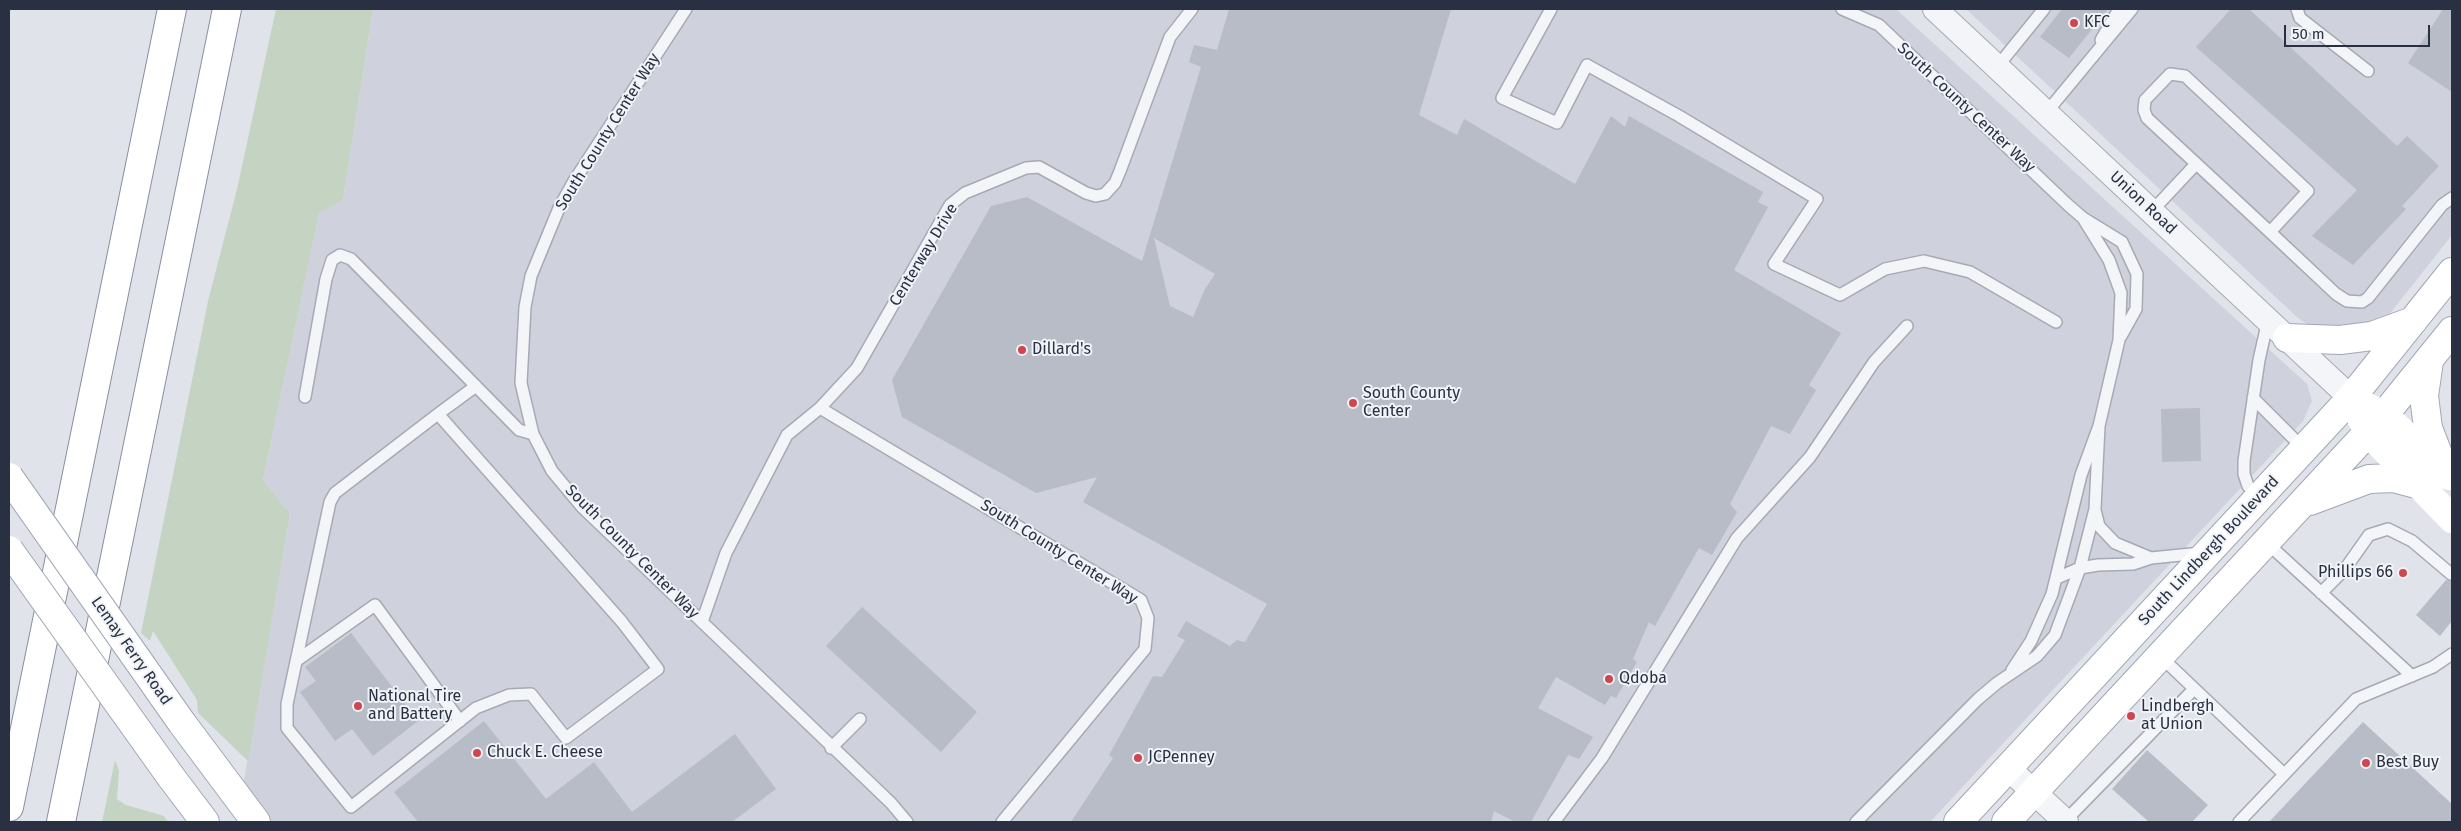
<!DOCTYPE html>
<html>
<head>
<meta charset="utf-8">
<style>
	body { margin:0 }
	#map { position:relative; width:2461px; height:831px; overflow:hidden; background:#e1e3ea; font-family:"Fira Sans",sans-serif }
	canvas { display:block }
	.frame { position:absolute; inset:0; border:10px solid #293041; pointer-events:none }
	.scale { position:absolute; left:2284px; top:25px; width:146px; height:22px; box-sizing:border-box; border:2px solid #293041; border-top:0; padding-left:6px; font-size:15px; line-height:18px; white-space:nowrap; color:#293041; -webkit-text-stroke:4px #f0f3f7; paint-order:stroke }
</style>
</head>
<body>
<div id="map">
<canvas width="2461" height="831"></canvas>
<div class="frame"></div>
<div class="scale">50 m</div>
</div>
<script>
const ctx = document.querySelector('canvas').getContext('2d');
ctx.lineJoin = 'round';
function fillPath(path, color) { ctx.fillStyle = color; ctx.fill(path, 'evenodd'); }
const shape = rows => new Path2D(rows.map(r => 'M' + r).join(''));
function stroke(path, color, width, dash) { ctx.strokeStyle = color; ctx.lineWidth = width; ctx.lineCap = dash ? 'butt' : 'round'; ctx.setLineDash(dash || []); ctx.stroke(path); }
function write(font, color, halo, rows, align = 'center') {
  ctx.font = font + ' "Fira Sans",sans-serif'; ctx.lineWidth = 4; ctx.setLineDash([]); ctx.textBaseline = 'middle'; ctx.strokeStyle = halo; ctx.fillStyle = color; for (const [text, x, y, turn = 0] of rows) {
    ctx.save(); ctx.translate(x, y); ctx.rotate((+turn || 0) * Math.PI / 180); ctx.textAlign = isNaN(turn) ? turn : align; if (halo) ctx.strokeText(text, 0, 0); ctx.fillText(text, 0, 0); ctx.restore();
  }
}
fillPath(shape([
	[373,9,1896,9,2307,384,2312,401,2303,421,1930,822,271,822,243,786,290,515,263,480,319,212,343,200],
	[1966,9,2452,9,2452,235,2384,321,2368,330,2310,326,2297,317]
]), '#cfd2dc');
fillPath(shape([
	[276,9,373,9,343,200,319,213,263,480,290,514,248,761,198,713,197,700,153,631,150,641,141,633,208,301,237,189],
	[115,760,119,771,117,799,126,805,164,816,168,822,102,822]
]), '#c5d4c2');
fillPath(shape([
	[1229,9,1451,9,1419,115,1457,135,1464,119,1575,184,1611,116,1625,127,1629,116,1763,192,1758,202,1768,207,1734,270,1841,333,1809,385,1816,390,1790,434,1771,426,1730,504,1737,512,1712,555,1699,548,1655,626,1649,622,1633,659,1637,662,1616,698,1611,696,1605,705,1556,677,1538,708,1593,737,1579,759,1568,755,1531,822,1515,822,1494,811,1491,822,1071,822,1113,758,1109,755,1153,676,1162,677,1185,640,1177,636,1186,621,1230,646,1237,640,1245,642,1267,604,1083,502,1097,477,1036,493,902,417,892,380,991,206,1027,197,1142,261,1201,67,1189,62,1194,45,1217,50],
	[1154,238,1215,274,1204,291,1193,317,1170,306],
	[2062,9,2108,9,2069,58,2040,37],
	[2231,9,2249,9,2397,146,2407,136,2439,166,2402,206,2406,209,2353,265,2312,236,2357,190,2196,47],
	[2443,9,2452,9,2452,92,2408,63],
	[2200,408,2201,461,2162,462,2161,409],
	[2446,580,2452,581,2452,621,2440,636,2416,615],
	[862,607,977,712,941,752,826,646],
	[351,633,418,721,373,756,352,729,335,741,300,692,316,681,305,667],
	[484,721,546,799,594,762,632,812,735,734,776,789,732,822,418,822,394,792],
	[2363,722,2452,804,2452,822,2269,822],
	[2147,750,2208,805,2192,822,2149,822,2112,789]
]), '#b8bcc6');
const lane = shape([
	[686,9,574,181,559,208,531,276,525,307,521,383,533,434,552,471,582,507,891,803,907,822],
	[1551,9,1502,98,1557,123,1587,65,1679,116,1817,199,1774,264,1840,295,1885,269,1924,261,1970,272,2056,322],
	[1842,9,1879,25,2068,205,2083,218,2122,242,2137,274,2136,309,2121,336],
	[2297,9,2300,18,2368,71],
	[2101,40,2119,9],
	[1997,67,2044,9],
	[2046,113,2132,9],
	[2152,211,2196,164],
	[2270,232,2308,191,2185,76,2170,74,2145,100,2144,110,2147,118,2270,232,2336,294,2347,301,2362,302,2368,298,2442,205,2452,198],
	[305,397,326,279,332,260,340,255,351,259,519,430,533,434],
	[2253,398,2304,449],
	[820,408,1141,600,1148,618,1145,649,1002,822],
	[438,414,622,622,658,669,566,738,531,694,509,695,476,708,351,807,287,728,287,704,330,502,335,493,438,414,476,386],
	[2260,497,2248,486,2244,474,2244,461,2259,360,2268,320],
	[2095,510,2099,526,2115,543,2151,558],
	[2267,543,2412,676],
	[2057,578,2080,568,2098,565,2133,564,2151,558,2201,553],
	[2321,593,2345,569,2369,535,2388,529,2412,541,2451,574],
	[702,622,726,553,787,435,820,408,857,368,950,205,965,193,1026,168,1039,167,1086,193,1096,196,1105,194,1115,183,1120,171,1170,37,1192,9],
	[2160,656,2284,774],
	[296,661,375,605,460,721],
	[2012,670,2031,641,2052,594,2081,475,2099,426,2119,340,2121,293,2109,260,2083,218],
	[831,748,860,719],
	[2065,821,2194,689],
	[1554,822,1602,758,1737,538,1810,457,1874,362,1907,326],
	[1856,822,1978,699,1997,683,2037,656,2055,635,2080,568,2095,509,2099,426],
	[2239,822,2356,699,2433,667,2452,654]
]);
const street = shape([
	[1935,9,2351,398],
	[2008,768,2066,822]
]);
const primary = shape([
	[2287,338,2340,340,2372,336,2413,321],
	[2429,361,2424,396,2428,428,2445,472],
	[2310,501,2369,479,2393,478,2420,485],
	[182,723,256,822],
	[171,777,205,822],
	[1958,822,2351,398,2452,272],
	[2006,822,2384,415,2452,331]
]);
const highway = shape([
	[9,807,172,9],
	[61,822,227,9]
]);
stroke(lane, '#a6aab4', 14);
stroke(street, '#a6aab4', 26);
stroke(primary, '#a0a7b5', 30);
stroke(highway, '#8890a0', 30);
stroke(lane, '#f4f5f8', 11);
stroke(street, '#f4f5f8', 24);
stroke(shape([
	[2351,398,2368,432,2452,519],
	[2363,405,2384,415,2449,476]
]), '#fff', 28);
stroke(primary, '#fff', 28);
stroke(highway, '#fff', 28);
const primaryBridge = shape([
	[9,477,182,723],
	[9,550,171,777]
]);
stroke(primaryBridge, '#a0a7b5', 30, []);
stroke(primaryBridge, '#fff', 28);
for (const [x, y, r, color] of [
	[2074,23,5,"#cf464e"],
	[1022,350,5,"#cf464e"],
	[1353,403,5,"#cf464e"],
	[2403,573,5,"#cf464e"],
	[1609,679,5,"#cf464e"],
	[358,706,5,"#cf464e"],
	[2131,716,5,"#cf464e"],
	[477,753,5,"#cf464e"],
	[1138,758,5,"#cf464e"],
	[2366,763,5,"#cf464e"]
]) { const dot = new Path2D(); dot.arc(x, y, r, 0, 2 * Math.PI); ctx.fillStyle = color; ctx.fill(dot); stroke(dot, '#f0f3f7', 2); }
write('16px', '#293041', '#f0f3f7', [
	["KFC",2084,23],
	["Dillard's",1032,350],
	["South County",1363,394],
	["Center",1363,412],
	["Phillips 66",2393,573,"right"],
	["Qdoba",1619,679],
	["National Tire",368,697],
	["and Battery",368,715],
	["Lindbergh",2141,707],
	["at Union",2141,725],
	["Chuck E. Cheese",487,753],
	["JCPenney",1148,758],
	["Best Buy",2376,763]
], 'left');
write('16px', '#293041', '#f0f3f7', [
	["South County Center Way",1966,108,43],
	["South County Center Way",608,132,-58],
	["Union Road",2143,203,43],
	["Centerway Drive",924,255,-59],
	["South Lindbergh Boulevard",2209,551,-47],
	["South County Center Way",632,552,45],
	["South County Center Way",1059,552,32],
	["Lemay Ferry Road",131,651,55]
]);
</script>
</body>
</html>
